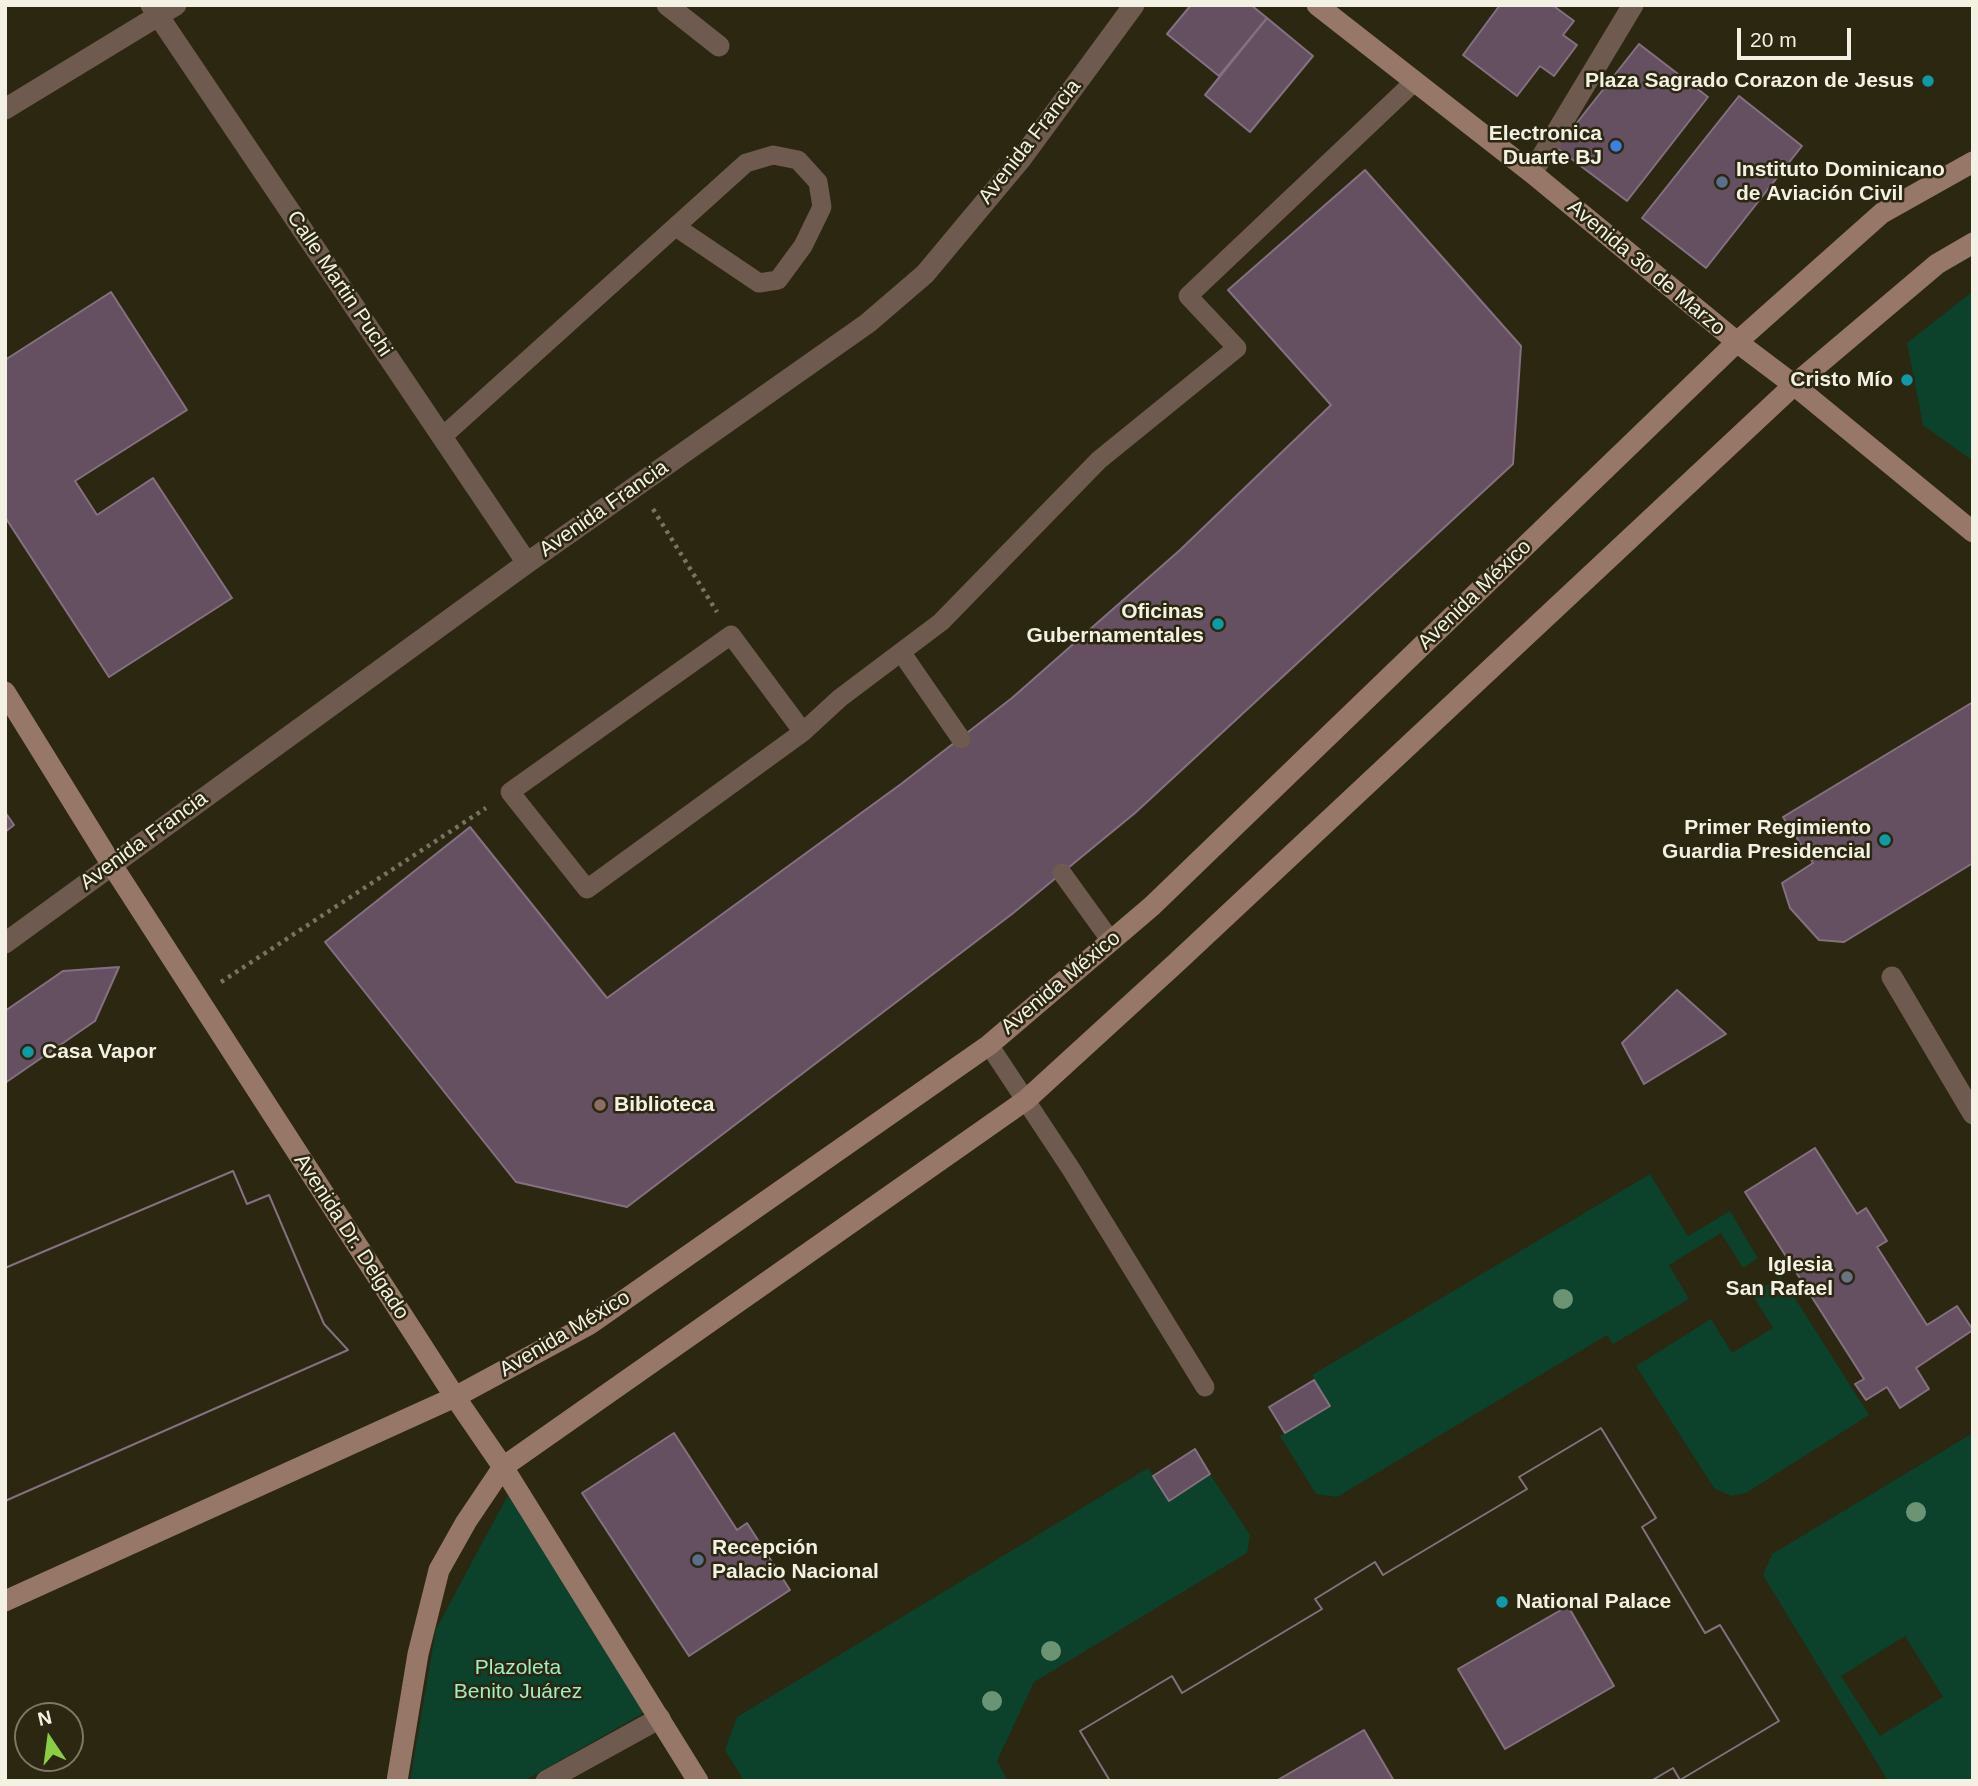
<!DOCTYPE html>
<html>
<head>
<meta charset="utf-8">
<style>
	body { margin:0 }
	#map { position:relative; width:1978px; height:1786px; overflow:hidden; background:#2b2710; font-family:Arial,sans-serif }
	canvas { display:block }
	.frame { position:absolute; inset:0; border:7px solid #f3f1e3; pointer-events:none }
	.north { position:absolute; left:14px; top:1702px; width:70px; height:70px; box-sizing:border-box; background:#2b2710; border:2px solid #7b7864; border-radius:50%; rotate:347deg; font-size:19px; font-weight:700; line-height:28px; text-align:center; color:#f3f1e3 }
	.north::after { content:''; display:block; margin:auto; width:24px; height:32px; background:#8bce46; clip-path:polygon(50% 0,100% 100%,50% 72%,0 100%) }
	.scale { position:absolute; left:1737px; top:28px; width:114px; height:32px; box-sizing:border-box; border:4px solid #f3f1e3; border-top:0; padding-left:9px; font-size:21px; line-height:24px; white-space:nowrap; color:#f3f1e3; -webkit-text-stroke:5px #2b2710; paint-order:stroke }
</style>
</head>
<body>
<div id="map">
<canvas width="1978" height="1786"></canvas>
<div class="frame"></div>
<div class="north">N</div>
<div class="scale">20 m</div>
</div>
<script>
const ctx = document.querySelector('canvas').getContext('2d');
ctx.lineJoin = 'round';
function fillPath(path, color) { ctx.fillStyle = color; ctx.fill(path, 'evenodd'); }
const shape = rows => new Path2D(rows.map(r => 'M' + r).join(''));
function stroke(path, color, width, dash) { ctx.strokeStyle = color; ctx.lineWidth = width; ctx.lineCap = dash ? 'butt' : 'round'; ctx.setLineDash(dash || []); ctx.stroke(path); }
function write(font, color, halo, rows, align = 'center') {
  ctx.font = font + ' Arial,sans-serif'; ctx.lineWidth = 5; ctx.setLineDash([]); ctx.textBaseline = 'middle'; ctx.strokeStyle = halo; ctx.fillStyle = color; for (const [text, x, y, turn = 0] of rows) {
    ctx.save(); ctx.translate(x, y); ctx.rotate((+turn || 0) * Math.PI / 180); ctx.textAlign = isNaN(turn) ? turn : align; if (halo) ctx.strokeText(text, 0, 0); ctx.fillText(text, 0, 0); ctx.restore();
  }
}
fillPath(shape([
	[1973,291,1973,461,1923,425,1907,343],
	[1650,1174,1688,1236,1730,1211,1758,1258,1743,1268,1721,1233,1669,1265,1689,1299,1613,1344,1607,1335,1337,1497,1316,1494,1280,1436,1330,1406,1312,1375],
	[1781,1276,1869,1415,1746,1493,1731,1496,1714,1488,1636,1366,1711,1319,1732,1353,1773,1328,1752,1294],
	[1973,1433,1973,1781,1888,1781,1763,1575,1772,1554],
	[1905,1636,1943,1697,1880,1736,1841,1676],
	[1148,1468,1169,1500,1210,1474,1250,1535,1247,1553,1034,1682,997,1761,1008,1781,744,1781,725,1750,737,1717],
	[509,1493,647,1711,524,1781,410,1781,436,1629]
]), '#0c412b');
const building = shape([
	[1191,5,1251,5,1267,18,1219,76,1167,34,1191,5],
	[1500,5,1557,5,1555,7,1574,21,1563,35,1577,45,1554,76,1540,66,1517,96,1463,55,1500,5],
	[1267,18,1313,56,1250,132,1205,95,1267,18],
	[1639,44,1708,97,1627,201,1557,148,1639,44],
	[1739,96,1802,146,1706,268,1642,218,1739,96],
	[1365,170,1521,346,1513,464,1135,813,1012,914,627,1207,516,1182,325,942,470,827,607,998,901,784,1012,698,1180,550,1331,405,1228,290,1365,170],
	[111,292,187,410,75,481,97,515,153,478,232,598,109,677,5,517,5,360,111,292],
	[1973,702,1973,863,1844,942,1819,940,1790,908,1782,883,1813,863,1783,817,1973,702],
	[5,812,14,825,5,832,5,812],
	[119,967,95,1021,5,1083,5,1011,63,971,119,967],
	[1677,990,1726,1034,1644,1084,1622,1043,1677,990],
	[1815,1148,1857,1214,1866,1208,1887,1241,1877,1247,1927,1325,1957,1306,1973,1330,1916,1368,1929,1389,1900,1408,1887,1387,1866,1400,1855,1384,1864,1379,1745,1192,1815,1148],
	[233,1171,247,1204,269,1195,324,1324,348,1350,5,1501,5,1268,233,1171],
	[233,1171,247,1204,269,1195,324,1324,348,1350,5,1501,5,1268,233,1171],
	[1314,1380,1330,1406,1285,1433,1269,1407,1314,1380],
	[1601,1428,1656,1518,1642,1527,1705,1633,1720,1625,1779,1721,1680,1780,1673,1768,1651,1781,1394,1781,1364,1730,1276,1781,1110,1781,1080,1731,1172,1676,1182,1693,1322,1609,1315,1599,1375,1562,1383,1575,1527,1489,1519,1477,1601,1428],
	[1568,1606,1614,1686,1505,1749,1458,1669,1568,1606],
	[1601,1428,1656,1518,1642,1527,1705,1633,1720,1625,1779,1721,1680,1780,1673,1768,1651,1781,1110,1781,1080,1731,1172,1676,1182,1693,1322,1609,1315,1599,1375,1562,1383,1575,1527,1489,1519,1477,1601,1428],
	[674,1433,737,1530,747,1523,790,1590,689,1656,582,1493,674,1433],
	[1195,1449,1210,1474,1169,1501,1153,1476,1195,1449]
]);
fillPath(building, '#645061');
stroke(building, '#857082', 2);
stroke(shape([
	[653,509,717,612],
	[221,982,486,808]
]), '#777461', 4.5, [3.5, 5]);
stroke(shape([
	[442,437,746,163,773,155,798,160,818,182,822,207,803,246,778,280,759,283,676,227],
	[901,652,961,739],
	[803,732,731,635,510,792,587,889,803,732,840,698,941,622,1099,460,1237,348,1188,296,1414,82],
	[1062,873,1111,941],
	[989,1045,1071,1169,1205,1387]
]), '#6f5a50', 19);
stroke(shape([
	[151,5,527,563],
	[667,5,719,46],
	[5,109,176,5],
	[1532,173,1633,5],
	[5,943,527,563,868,323,925,274,1021,159,1134,5],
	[1892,977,1973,1114],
	[546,1781,660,1718]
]), '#6f5a50', 21);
stroke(shape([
	[1317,5,1532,173,1737,342,1794,385,1973,532],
	[5,692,112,865,455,1397,503,1467,698,1781],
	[5,1601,455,1397,590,1324,989,1045,1152,906,1737,342,1882,213,1973,162],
	[397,1781,418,1654,439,1570,466,1522,503,1467,1026,1100,1176,963,1794,385,1937,264,1973,243]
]), '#977767', 21);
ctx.fillStyle = '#6a9473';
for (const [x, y] of [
	[1563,1299],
	[1916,1512],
	[1051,1651],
	[992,1701]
]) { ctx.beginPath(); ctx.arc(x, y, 10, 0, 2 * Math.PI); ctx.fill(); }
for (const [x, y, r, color] of [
	[1928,81,7,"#0f9aa8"],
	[1616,146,7,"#3f7fe0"],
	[1722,182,7,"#5c6f8a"],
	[1907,380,7,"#0f9aa8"],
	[1218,624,7,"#0f9aa8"],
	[1885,840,7,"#0f9aa8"],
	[28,1052,7,"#0f9aa8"],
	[600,1105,7,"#8d6e63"],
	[1847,1277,7,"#6b7280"],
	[698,1560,7,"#5c6f8a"],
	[1502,1602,7,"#0f9aa8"]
]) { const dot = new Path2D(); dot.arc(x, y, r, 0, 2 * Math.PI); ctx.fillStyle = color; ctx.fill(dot); stroke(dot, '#2b2710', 2.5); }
write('bold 21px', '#f3f1e3', '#2b2710', [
	["Plaza Sagrado Corazon de Jesus",1914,81],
	["Electronica",1602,134],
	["Duarte BJ",1602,158],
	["Instituto Dominicano",1736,170,"left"],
	["de Aviación Civil",1736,194,"left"],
	["Cristo Mío",1893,380],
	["Oficinas",1204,612],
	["Gubernamentales",1204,636],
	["Primer Regimiento",1871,828],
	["Guardia Presidencial",1871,852],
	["Casa Vapor",42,1052,"left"],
	["Biblioteca",614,1105,"left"],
	["Iglesia",1833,1265],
	["San Rafael",1833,1289],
	["Recepción",712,1548,"left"],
	["Palacio Nacional",712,1572,"left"],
	["National Palace",1516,1602,"left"]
], 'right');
write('21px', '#f3f1e3', '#2b2710', [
	["Avenida Francia",1030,142,-52],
	["Avenida 30 de Marzo",1646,268,40],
	["Calle Martin Puchi",339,284,56],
	["Avenida Francia",604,509,-35],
	["Avenida México",1475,595,-44],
	["Avenida Francia",144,841,-36],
	["Avenida México",1061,983,-40],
	["Avenida Dr. Delgado",351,1237,57],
	["Avenida México",565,1334,-31]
]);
write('21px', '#9deec4', '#2b2710', [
	["Plazoleta",518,1668],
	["Benito Juárez",518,1692]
]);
</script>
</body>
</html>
